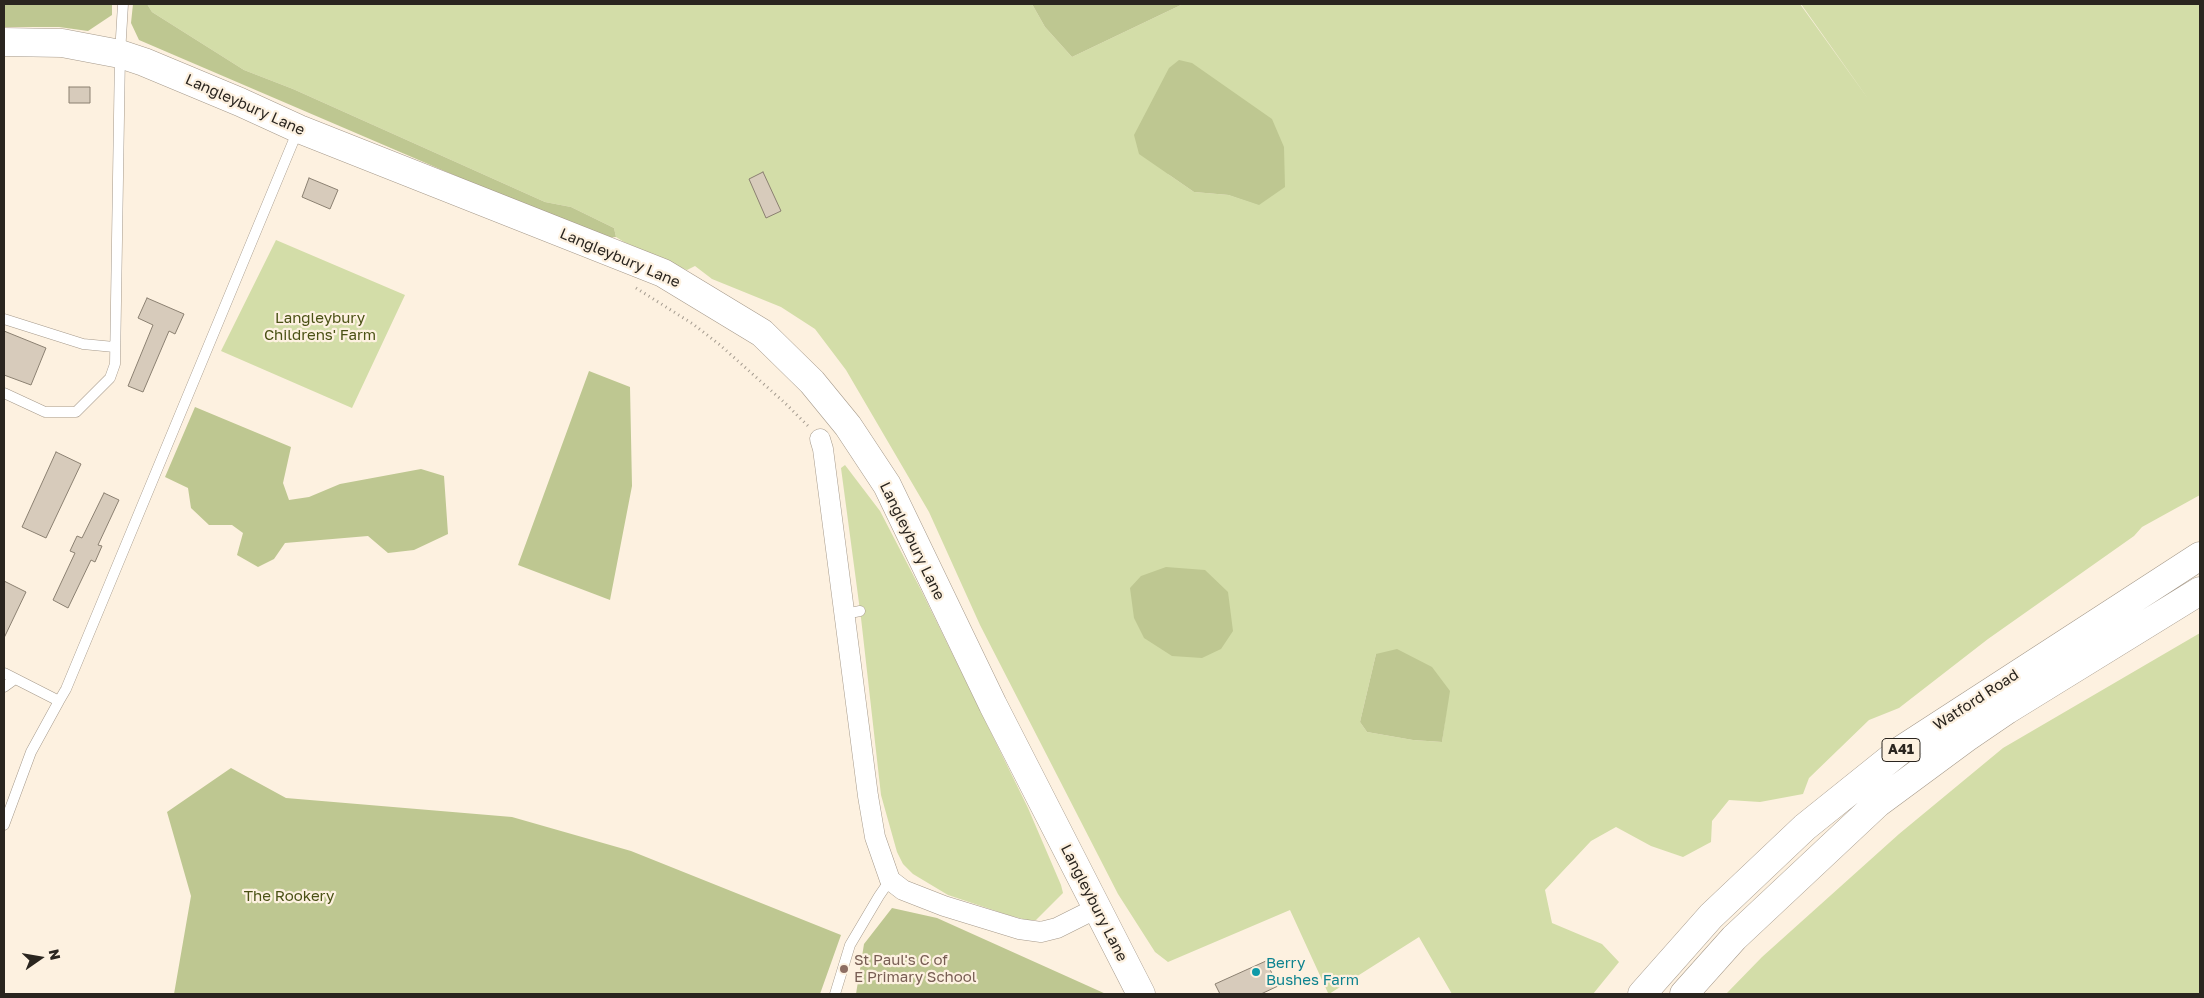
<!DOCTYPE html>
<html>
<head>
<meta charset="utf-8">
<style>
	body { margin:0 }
	#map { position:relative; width:2204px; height:998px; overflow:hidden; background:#fdf1e0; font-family:"Golos Text",sans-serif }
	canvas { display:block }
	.frame { position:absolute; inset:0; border:5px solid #2a251f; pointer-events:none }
	.north { position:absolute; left:15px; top:933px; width:50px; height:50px; -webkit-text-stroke:4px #fdf1e0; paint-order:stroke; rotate:77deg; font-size:14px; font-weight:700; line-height:20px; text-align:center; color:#2a251f }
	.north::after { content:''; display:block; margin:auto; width:18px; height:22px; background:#2a251f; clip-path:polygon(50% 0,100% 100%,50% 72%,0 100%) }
</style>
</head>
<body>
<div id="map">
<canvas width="2204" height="998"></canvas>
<div class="frame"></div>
<div class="north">N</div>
</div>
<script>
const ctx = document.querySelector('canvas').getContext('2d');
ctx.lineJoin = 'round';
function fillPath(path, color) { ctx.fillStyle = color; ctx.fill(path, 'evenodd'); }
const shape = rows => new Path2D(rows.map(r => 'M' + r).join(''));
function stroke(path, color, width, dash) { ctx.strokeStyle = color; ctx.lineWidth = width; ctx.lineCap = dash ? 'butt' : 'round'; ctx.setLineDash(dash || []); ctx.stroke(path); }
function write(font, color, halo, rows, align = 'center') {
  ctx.font = font + ' "Golos Text",sans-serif'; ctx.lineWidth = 4.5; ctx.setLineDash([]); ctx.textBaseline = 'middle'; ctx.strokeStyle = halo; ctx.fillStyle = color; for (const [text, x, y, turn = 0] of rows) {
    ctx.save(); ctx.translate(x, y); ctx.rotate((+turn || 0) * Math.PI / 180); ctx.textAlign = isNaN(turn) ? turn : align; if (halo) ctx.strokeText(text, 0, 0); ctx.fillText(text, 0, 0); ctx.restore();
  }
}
fillPath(shape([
	[147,4,1032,4,1045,27,1072,57,1183,4,1800,4,1869,100,1801,4,2200,4,2200,495,2142,527,2134,536,1988,639,1899,708,1869,720,1809,778,1803,794,1760,802,1729,800,1712,821,1711,842,1683,857,1651,846,1616,827,1591,841,1545,890,1552,923,1602,944,1619,962,1593,994,1452,994,1419,937,1329,994,1326,994,1328,993,1290,910,1168,962,1155,952,1118,894,980,625,929,512,846,370,815,329,781,307,712,279,695,266,687,270,624,242,616,237,614,228,571,207,545,202,293,89,244,70,152,12],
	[1168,174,1259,205,1229,195,1194,192],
	[1376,654,1449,691,1442,742,1413,740,1367,732,1360,722],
	[276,240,405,295,352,408,221,351],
	[845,465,880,511,921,590,1028,808,1061,885,1063,893,1036,920,1027,920,1008,915,948,895,913,874,903,864,897,852,881,795,861,618,841,468],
	[2200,633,2200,994,1726,994,1762,957,1899,834,2003,748]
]), '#d3dda8');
fillPath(shape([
	[4,4,112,4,112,15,88,31,59,27,4,27],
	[133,4,147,4,152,12,244,70,293,89,545,202,571,207,614,228,616,237,604,238,547,215,139,40,131,23],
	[1032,4,1183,4,1072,57,1045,27],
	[1179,60,1192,63,1272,119,1284,147,1285,187,1259,205,1229,195,1194,192,1139,154,1134,135,1169,68],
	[589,371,630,387,632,486,610,600,518,565],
	[195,407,291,447,283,483,289,500,309,497,340,484,421,469,444,476,448,534,414,550,388,553,368,536,285,543,274,559,258,567,237,555,243,533,232,525,209,525,191,508,188,488,165,477],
	[1166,567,1205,570,1228,592,1233,631,1221,649,1202,658,1172,656,1144,638,1134,618,1130,588,1141,576],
	[1397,649,1432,667,1450,691,1442,742,1413,740,1367,732,1360,722,1376,654],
	[231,768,286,798,512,817,631,851,841,935,820,994,174,994,191,896,167,812],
	[892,908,937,918,1106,994,856,994,864,944]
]), '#bec791');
const building = shape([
	[69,87,90,87,90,103,69,103,69,87],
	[763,172,781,211,766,218,749,179,763,172],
	[309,178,338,190,330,209,302,197,309,178],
	[147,298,184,314,175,334,169,331,143,392,128,386,153,325,138,318,147,298],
	[4,331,46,348,31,385,4,375,4,331],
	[56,452,81,464,46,538,22,527,56,452],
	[104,493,119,500,98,545,102,546,95,562,91,560,68,608,53,600,75,553,70,551,77,536,82,538,104,493],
	[4,581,26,592,4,638,4,581],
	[1266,961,1278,986,1261,994,1220,994,1215,984,1266,961]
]);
fillPath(building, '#d7cbbb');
stroke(building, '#8b8071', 1);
const lane = shape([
	[4,319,83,344,114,347],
	[4,393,45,412,76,412,110,378,115,364,120,54,123,4],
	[845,614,860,611],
	[4,673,59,701,66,689,298,130],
	[4,687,15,679],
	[4,825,31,752,59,701],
	[835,994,850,945,879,896,890,880]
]);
const street = shape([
	[820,439,823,449,868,796,875,837,890,880,903,890,944,906,1019,929,1041,932,1057,928,1097,908]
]);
const secondary = shape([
	[4,42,62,43,120,54,144,62,240,102,299,129,663,273,762,333,812,382,848,426,887,485,993,705,1141,994]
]);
const highway = shape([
	[1642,994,1711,916,1805,827,1901,750,2200,556],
	[1684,994,1734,938,1878,803,1966,738,2007,710,2200,591]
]);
stroke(lane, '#a5998a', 11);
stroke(street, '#a5998a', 21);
stroke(secondary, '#a5998a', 29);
stroke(highway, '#a5998a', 29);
stroke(shape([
	[636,288,693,324,720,345,785,403,808,426]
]), '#a49b8f', 3, [1, 4]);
stroke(lane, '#fff', 10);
stroke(street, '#fff', 20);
stroke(secondary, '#fff', 28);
stroke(highway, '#fff', 28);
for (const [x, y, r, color] of [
	[844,969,5,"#8d6e63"],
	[1256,972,5,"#0f9aa8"]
]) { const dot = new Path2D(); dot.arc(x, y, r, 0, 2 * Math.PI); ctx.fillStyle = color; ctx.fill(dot); stroke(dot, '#fdf1e0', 2); }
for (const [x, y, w] of [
	[1901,750,38]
]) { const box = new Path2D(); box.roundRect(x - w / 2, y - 11.5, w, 23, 4); ctx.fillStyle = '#fdf1e0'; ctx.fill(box); stroke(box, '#2a251f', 1); }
write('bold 14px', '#2a251f', null, [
	["A41",1901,750]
]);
write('15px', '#2a251f', '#fdf1e0', [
	["Langleybury Lane",245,105,24],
	["Langleybury Lane",620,258,23],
	["Langleybury Lane",912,541,64],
	["Watford Road",1976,700,-33],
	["Langleybury Lane",1094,903,63]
]);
write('15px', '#4a5115', '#fdf1e0', [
	["Langleybury",320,318],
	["Childrens' Farm",320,335],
	["The Rookery",289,896]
]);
write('15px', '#785e54', '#fdf1e0', [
	["St Paul's C of",854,960],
	["E Primary School",854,977]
], 'left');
write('15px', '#0d838f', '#fdf1e0', [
	["Berry",1266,963],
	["Bushes Farm",1266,980]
], 'left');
</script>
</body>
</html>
